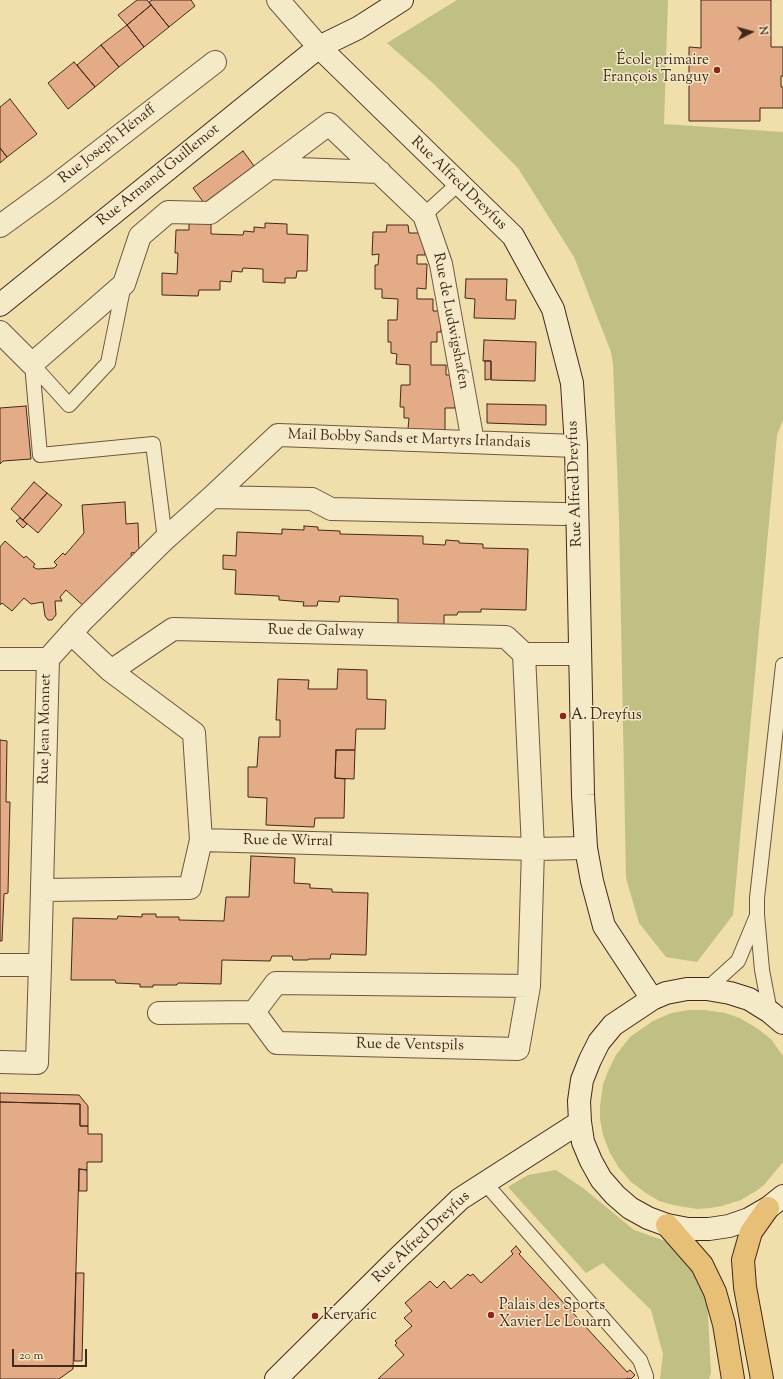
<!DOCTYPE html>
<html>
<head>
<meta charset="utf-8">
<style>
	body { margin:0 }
	#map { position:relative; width:783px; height:1379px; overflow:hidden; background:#f0deab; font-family:"Sorts Mill Goudy",serif }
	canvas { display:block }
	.north { position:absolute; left:731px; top:12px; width:40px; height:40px; -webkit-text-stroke:3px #f5eac8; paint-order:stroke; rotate:84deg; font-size:11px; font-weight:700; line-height:16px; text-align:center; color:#43281c }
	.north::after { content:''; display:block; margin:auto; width:14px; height:18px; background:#43281c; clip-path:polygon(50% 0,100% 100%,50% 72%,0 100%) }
	.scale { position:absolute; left:12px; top:1349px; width:75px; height:18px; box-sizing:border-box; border:2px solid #43281c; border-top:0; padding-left:5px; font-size:12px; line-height:14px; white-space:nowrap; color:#43281c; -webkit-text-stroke:3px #f5eac8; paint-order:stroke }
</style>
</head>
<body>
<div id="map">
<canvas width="783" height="1379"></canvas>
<div class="north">N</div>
<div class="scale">20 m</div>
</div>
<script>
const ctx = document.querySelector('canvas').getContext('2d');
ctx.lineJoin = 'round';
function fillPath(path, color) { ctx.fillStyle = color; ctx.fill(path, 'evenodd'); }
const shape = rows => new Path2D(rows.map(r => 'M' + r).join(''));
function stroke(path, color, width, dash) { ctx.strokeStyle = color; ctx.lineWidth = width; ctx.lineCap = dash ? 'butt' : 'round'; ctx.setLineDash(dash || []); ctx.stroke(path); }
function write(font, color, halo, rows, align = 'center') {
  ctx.font = font + ' "Sorts Mill Goudy",serif'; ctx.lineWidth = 3; ctx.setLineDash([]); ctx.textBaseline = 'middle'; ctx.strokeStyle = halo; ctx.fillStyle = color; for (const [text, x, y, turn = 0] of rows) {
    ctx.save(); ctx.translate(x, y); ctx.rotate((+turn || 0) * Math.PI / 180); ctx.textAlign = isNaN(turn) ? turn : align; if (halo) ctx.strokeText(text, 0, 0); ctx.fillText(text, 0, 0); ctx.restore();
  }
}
fillPath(shape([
	[457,0,668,0,664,124,783,132,783,420,777,435,733,915,697,962,666,957,639,923,626,878,619,518,613,364,611,352,574,257,518,168,435,85,387,43],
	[689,1010,705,1010,725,1013,740,1018,758,1029,771,1039,783,1056,783,1162,764,1185,756,1191,741,1200,722,1206,710,1208,697,1209,673,1205,659,1201,646,1193,631,1182,619,1168,610,1153,603,1135,600,1119,600,1106,603,1084,609,1069,616,1055,630,1037,653,1021,671,1013],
	[556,1170,583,1188,634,1230,665,1241,690,1261,707,1297,711,1373,709,1379,660,1379,663,1354,651,1310,603,1263,586,1273,508,1187,528,1175]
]), '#c0c084');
const building = shape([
	[137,0,147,0,151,5,127,25,118,15,137,0],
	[152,0,191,0,195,6,169,27,149,2,152,0],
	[701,0,771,0,771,47,783,47,783,76,781,76,781,87,783,87,783,108,760,108,760,121,689,121,689,47,701,48,701,0],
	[151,5,169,27,144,47,127,25,151,5],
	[127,25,144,47,119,67,101,45,127,25],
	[101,45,119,67,95,87,77,65,101,45],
	[74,62,95,87,68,109,48,83,74,62],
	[10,99,37,134,7,157,0,148,0,107,10,99],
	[0,148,7,157,0,163,0,148],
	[243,151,254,166,204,203,193,188,243,151],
	[189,223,211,223,211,234,243,235,244,231,254,232,254,227,265,228,265,223,287,224,287,234,308,235,307,271,297,271,296,278,285,278,285,283,263,282,263,269,243,268,242,272,232,271,231,282,220,281,220,290,199,290,198,296,162,295,162,273,177,274,178,253,175,253,176,230,189,230,189,223],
	[387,225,408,225,409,233,425,233,425,255,417,255,417,264,427,264,426,289,417,288,417,299,433,299,433,311,441,311,441,332,437,332,437,342,431,342,431,365,446,365,446,375,451,375,451,387,456,387,455,408,445,408,445,430,408,429,409,418,404,418,404,407,400,407,401,385,410,385,410,365,396,364,397,354,391,353,391,342,388,342,388,320,397,320,398,299,382,298,382,289,375,289,375,265,378,265,379,254,372,255,373,232,386,232,387,225],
	[466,279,507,279,506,300,516,300,515,319,474,318,475,299,465,298,466,279],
	[484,340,536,342,535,381,491,380,491,361,483,361,484,340],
	[485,361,491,361,491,379,485,380,485,361],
	[487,404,546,405,546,425,487,423,487,404],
	[26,406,31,459,3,461,0,464,0,408,26,406],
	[34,482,47,493,23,520,11,509,34,482],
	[47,493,62,505,38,533,23,520,47,493],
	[125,502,126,524,138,523,139,552,131,553,132,561,88,610,66,590,60,597,62,601,55,601,56,615,52,620,48,620,45,616,43,602,31,604,24,598,12,611,2,603,0,605,0,547,5,541,24,558,26,556,35,564,33,567,37,569,54,568,57,565,54,562,63,553,65,555,84,533,82,505,125,502],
	[20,518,27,524,23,528,16,521,20,518],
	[304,526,318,527,318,530,340,531,340,534,423,536,423,544,445,545,446,540,459,541,459,543,483,544,483,548,528,549,526,610,481,609,481,612,458,612,457,615,444,615,444,631,398,630,398,599,340,596,339,602,318,601,317,606,303,606,304,602,279,600,279,596,235,594,236,570,223,569,223,555,236,556,237,532,282,534,282,529,304,530,304,526],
	[338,669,367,670,367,699,386,700,385,729,356,729,355,750,336,750,335,778,345,779,344,818,315,818,314,827,266,825,267,798,248,797,248,767,257,767,259,737,280,737,280,720,276,720,278,679,309,680,308,689,337,689,338,669],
	[0,740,7,741,6,802,10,802,8,893,4,894,2,941,0,941,0,740],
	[336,750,355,750,354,779,335,778,336,750],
	[251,856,295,858,294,883,310,884,310,888,332,889,332,892,368,893,366,955,331,954,330,959,309,959,308,960,293,960,292,956,272,956,270,961,222,960,221,984,178,983,177,985,153,985,153,987,140,987,140,984,116,983,115,980,71,980,73,918,117,919,118,916,142,917,142,914,156,914,156,917,179,917,179,920,224,921,226,897,249,897,251,856],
	[0,1093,79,1095,88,1106,88,1126,80,1126,80,1104,0,1102,0,1093],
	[0,1102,80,1104,80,1126,88,1126,88,1134,102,1134,102,1162,87,1162,87,1170,79,1169,73,1369,59,1379,0,1379,0,1102],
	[79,1169,87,1170,87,1191,79,1191,79,1169],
	[516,1246,521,1252,519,1254,627,1372,630,1370,635,1375,631,1379,627,1378,626,1379,378,1379,404,1355,395,1345,397,1343,395,1341,412,1326,404,1318,412,1311,405,1303,430,1281,437,1288,444,1281,451,1289,468,1274,470,1276,473,1274,481,1283,513,1254,511,1251,516,1246],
	[76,1273,84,1273,82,1361,74,1361,76,1273]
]);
fillPath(building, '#e4ac86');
stroke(building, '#43281c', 1);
const lane = shape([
	[424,215,458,184],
	[32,364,40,455,153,444,165,539],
	[32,364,69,405,108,363,124,284],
	[707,989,738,961,756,918],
	[770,1012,762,970,757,915,757,898,783,665],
	[485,1183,640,1360,646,1376,646,1379]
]);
const street = shape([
	[278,0,319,47],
	[270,168,380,172],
	[0,226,51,189,215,62],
	[0,332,32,364,124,284,140,236,168,212,210,213,329,124,424,215,441,264,473,442],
	[212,497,312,499,331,509,564,514],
	[71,633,111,671,173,629,506,637,524,654,580,654],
	[0,659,48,659],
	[111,671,194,733,201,840,533,849,586,848],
	[42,890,190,888,201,840],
	[0,965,40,965,48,659,83,620,165,539,212,497,278,435,576,446],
	[254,1012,276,983,529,986],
	[159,1013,254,1012,277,1043,518,1049,529,986,533,849,524,654],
	[0,1062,37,1063,40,965]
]);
const secondary = shape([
	[319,47,513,236,553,309,572,383,576,446,583,795,586,848,592,881,604,926,652,999],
	[0,305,319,47,358,28,402,0],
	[783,1023,770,1012,749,999,730,993,707,989,687,989,666,993,652,999,613,1025,599,1042,590,1060,582,1080,579,1101,580,1122,583,1142,591,1161,601,1179,615,1195,630,1208,648,1218,667,1225,688,1229,709,1229,729,1226,749,1219,768,1208,783,1196],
	[276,1379,399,1257,460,1199,580,1122]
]);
const primary = shape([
	[762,1379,745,1287,743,1260,751,1232,768,1208]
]);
const highway = shape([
	[667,1225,702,1265,715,1292,724,1324,733,1379]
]);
stroke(lane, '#6e5640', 16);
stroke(street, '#6e5640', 24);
stroke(secondary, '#43281c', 24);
stroke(primary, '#43281c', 24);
stroke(highway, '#43281c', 24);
stroke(lane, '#f5eac8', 14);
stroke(street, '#f5eac8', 22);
stroke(secondary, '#f5eac8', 22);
stroke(primary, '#e8bf76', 22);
stroke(highway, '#e8bf76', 22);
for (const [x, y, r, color] of [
	[717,70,4,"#8f2418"],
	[563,716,4,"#8f2418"],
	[491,1315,4,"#8f2418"],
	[315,1316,4,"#8f2418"]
]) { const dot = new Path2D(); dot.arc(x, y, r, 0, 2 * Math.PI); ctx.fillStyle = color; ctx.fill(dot); stroke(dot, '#f5eac8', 1.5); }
write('15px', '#43281c', '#f5eac8', [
	["École primaire",709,61,"right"],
	["François Tanguy",709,78,"right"],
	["A. Dreyfus",571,716],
	["Palais des Sports",499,1306],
	["Xavier Le Louarn",499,1323],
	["Kervaric",323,1316]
], 'left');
write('15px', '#43281c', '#f5eac8', [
	["Rue Joseph Hénaff",108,145,-38],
	["Rue Armand Guillemot",159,176,-39],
	["Rue Alfred Dreyfus",458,184,44],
	["Rue de Ludwigshafen",450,321,79],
	["Mail Bobby Sands et Martyrs Irlandais",409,440,2],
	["Rue Alfred Dreyfus",576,484,-92],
	["Rue de Galway",316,632,1],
	["Rue Jean Monnet",46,729,-89],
	["Rue de Wirral",288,842,1],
	["Rue de Ventspils",410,1046,1],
	["Rue Alfred Dreyfus",422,1238,-43]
]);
</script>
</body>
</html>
